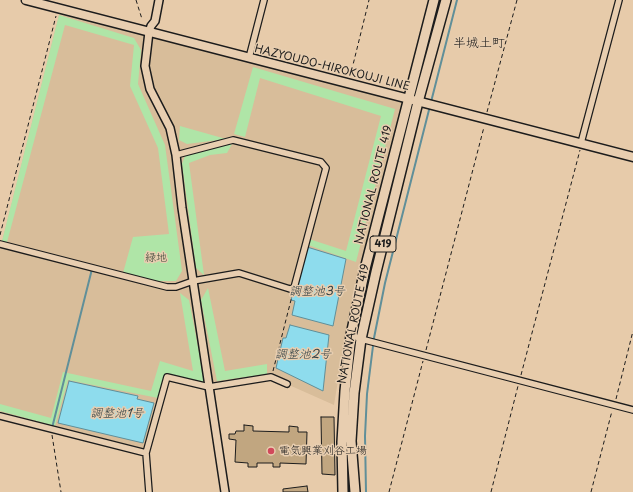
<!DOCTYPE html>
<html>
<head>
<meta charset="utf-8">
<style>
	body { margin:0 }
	canvas { display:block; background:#e7cbaa }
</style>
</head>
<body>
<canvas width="633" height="492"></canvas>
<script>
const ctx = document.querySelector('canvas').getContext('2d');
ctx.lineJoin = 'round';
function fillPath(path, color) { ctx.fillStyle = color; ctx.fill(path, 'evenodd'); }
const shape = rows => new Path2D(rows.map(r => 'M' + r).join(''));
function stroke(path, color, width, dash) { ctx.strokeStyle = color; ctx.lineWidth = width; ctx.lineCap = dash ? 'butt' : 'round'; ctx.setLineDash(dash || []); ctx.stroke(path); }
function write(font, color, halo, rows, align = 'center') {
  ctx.font = font + ' "Playpen Sans","Klee One",sans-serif'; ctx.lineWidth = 3; ctx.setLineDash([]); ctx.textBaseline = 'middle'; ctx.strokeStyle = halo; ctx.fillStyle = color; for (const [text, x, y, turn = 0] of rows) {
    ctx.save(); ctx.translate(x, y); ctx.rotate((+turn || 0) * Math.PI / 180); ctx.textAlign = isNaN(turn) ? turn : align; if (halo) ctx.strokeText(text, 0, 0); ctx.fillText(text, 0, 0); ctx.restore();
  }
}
fillPath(shape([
	[59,15,137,28,405,101,346,331,334,405,271,377,209,387,167,377,145,449,0,412,0,250]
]), '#d8bd9a');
fillPath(shape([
	[59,15,134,38,141,50,138,84,165,145,182,271,176,281,152,281,123,273,133,237,169,234,158,148,130,86,134,45,65,25,6,246,1,245],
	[253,67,395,109,356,262,308,245,309,239,346,251,381,116,260,78,245,137,234,134],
	[180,126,226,139,187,144,179,140],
	[232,144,227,153,210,155,189,163,204,275,196,268,182,164,185,156,210,148],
	[208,288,225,371,267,364,267,374,217,381,201,300],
	[180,293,189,300,205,384,166,374,158,398,68,380,55,426,0,411,0,404,51,418,63,372,151,391,160,361,193,371]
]), '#afe5a7');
const water = shape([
	[307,247,346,259,333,326,292,315,295,301,291,300,307,247],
	[290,325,329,335,323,391,276,368,283,338,286,338,290,325],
	[69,381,138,396,137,399,154,403,143,443,58,423,69,381]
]);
fillPath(water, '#8edced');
stroke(water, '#608f99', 1);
stroke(shape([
	[431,102,457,0],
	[52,428,92,269],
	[366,492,365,436,367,394,374,338,385,283,430,106]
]), '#608f99', 2);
const building = shape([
	[321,417,334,417,335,475,322,474,321,417],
	[244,425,253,426,253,431,289,432,289,426,298,427,298,432,307,432,306,464,280,463,280,467,273,467,273,463,257,463,257,467,248,467,248,463,235,462,236,440,229,439,229,434,235,434,236,431,244,431,244,425],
	[307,486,308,492,283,492,283,489,307,486]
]);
fillPath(building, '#c1a680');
stroke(building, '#1c1c1c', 1);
const minor = shape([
	[249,58,264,0],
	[581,143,619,0],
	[0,244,167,287,176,287,193,281,239,273,290,289,294,288,326,168,321,162,233,140,176,155],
	[351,335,361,339,633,410],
	[0,416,146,453,167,377,209,387,271,377,287,384],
	[146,453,149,492]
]);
const tertiary = shape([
	[159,0,155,21,151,26,149,32,145,66,150,89,170,128,176,155,182,208,225,492]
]);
const secondary = shape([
	[26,0,633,157]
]);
const trunk = shape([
	[343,492,342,442,345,391,351,335,365,269,434,0],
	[355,492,351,441,354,393,361,339,376,272,418,102,446,0]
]);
stroke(minor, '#1c1c1c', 8);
stroke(tertiary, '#1c1c1c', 10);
stroke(secondary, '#1c1c1c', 11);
stroke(trunk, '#1c1c1c', 12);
stroke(shape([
	[136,0,142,19],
	[350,77,369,0],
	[487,112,517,0],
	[0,235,56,16],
	[426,350,484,127],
	[273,371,291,300,292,294],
	[521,375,580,150],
	[616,399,633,331],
	[52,435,61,492],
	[389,492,423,361],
	[491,492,518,386],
	[591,492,612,411]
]), '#1c1c1c', 1, [4, 3]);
stroke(minor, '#e8ceb0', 5.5);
stroke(tertiary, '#e8ceb0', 7);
stroke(secondary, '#e8ceb0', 8);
stroke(trunk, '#e8ceb0', 9);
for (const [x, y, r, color] of [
	[271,451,4,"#d1495b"]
]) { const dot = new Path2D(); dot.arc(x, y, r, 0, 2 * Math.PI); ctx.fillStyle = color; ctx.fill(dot); stroke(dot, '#e8ceb0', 1.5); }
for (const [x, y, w] of [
	[383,244,26]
]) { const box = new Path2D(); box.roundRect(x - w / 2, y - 8, w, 16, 3); ctx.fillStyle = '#e8ceb0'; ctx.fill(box); stroke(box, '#1c1c1c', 1); }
write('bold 10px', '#1c1c1c', null, [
	["419",383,244]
]);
write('11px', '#1c1c1c', '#e8ceb0', [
	["HAZYOUDO-HIROKOUJI LINE",332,68,14],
	["NATIONAL ROUTE 419",374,185,-76],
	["NATIONAL ROUTE 419",354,324,-79]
]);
write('11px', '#394438', '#e8ceb0', [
	["緑地",156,258]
]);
write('11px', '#1c1c1c', '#e8ceb0', [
	["電気興業刈谷工場",279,451]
], 'left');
write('italic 12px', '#334246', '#e8ceb0', [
	["調整池3号",317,292],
	["調整池2号",303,355],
	["調整池1号",117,414]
]);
write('13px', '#1c1c1c', '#e8ceb0', [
	["半城土町",479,43]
]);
</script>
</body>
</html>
